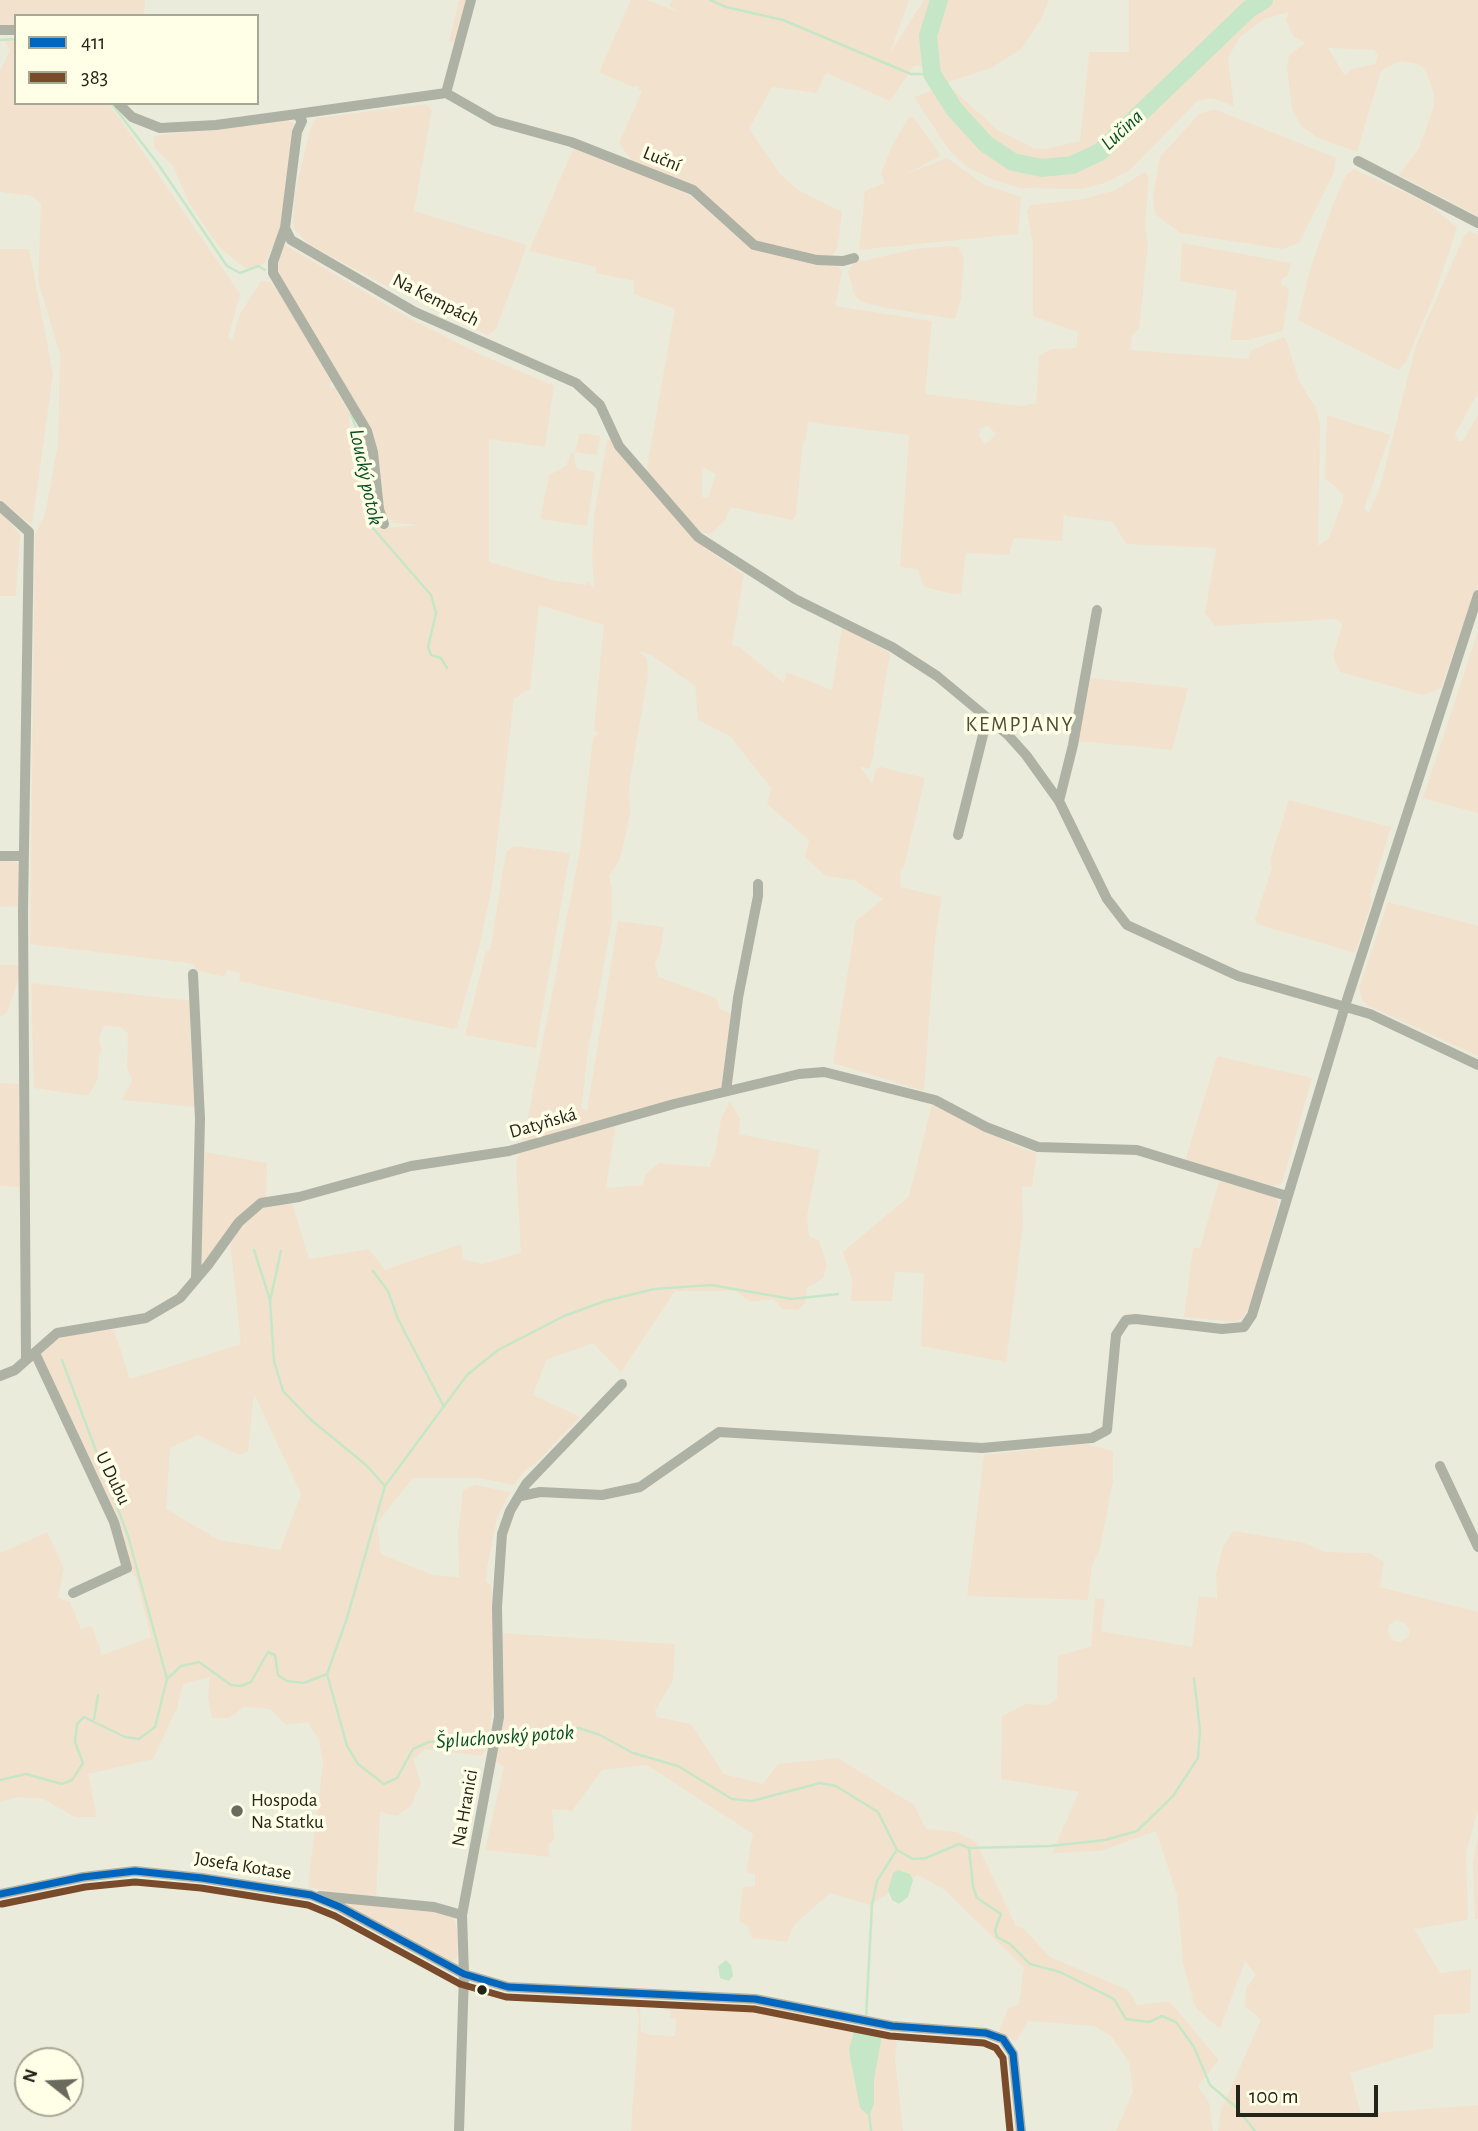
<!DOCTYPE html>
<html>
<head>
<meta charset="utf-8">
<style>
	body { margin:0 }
	#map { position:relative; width:1478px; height:2131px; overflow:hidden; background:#ebebdb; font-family:"Alegreya Sans",sans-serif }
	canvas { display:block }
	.legend { position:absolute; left:14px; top:14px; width:245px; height:91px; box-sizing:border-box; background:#fffee7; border:2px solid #a7a795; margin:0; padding:9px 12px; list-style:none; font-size:21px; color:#242419 }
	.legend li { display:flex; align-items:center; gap:14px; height:35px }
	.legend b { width:35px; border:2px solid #a7a795 }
	.north { position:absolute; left:14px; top:2047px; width:70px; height:70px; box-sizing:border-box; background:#fffee7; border:2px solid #a7a795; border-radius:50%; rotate:288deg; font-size:19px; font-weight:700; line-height:28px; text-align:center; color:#242419 }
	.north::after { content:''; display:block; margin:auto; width:24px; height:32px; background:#6a6a5d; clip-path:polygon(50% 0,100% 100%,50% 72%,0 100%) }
	.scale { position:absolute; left:1236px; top:2085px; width:142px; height:32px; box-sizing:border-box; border:4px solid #242419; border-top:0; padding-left:9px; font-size:21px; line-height:24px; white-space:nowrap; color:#242419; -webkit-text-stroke:5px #fffee7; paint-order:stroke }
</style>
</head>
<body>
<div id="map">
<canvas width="1478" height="2131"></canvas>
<ul class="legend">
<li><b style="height:9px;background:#0065bd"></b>411</li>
<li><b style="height:9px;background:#7a4b2a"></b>383</li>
</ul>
<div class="north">N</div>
<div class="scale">100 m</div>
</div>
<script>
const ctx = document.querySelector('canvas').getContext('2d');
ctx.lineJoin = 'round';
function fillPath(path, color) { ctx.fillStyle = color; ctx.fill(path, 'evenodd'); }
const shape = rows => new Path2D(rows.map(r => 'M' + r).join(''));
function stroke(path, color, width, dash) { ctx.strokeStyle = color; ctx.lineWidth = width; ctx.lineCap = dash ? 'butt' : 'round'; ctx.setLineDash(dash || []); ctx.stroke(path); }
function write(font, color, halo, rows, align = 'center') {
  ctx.font = font + ' "Alegreya Sans",sans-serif'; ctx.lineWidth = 7; ctx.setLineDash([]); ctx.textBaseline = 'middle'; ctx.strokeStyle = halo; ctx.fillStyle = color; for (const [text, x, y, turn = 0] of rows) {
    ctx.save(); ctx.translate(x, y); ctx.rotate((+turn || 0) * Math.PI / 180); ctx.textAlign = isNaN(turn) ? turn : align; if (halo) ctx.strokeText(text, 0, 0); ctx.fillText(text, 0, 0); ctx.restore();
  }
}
fillPath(shape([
	[0,0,145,0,144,16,16,16,16,27,0,28],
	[459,0,467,0,458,40,449,42],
	[631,0,647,0,681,13,669,6,672,0,909,0,890,53,924,0,1049,0,1040,21,1021,49,991,68,939,85,932,74,934,65,914,66,890,101,826,73,816,93,772,87,749,129,781,175,800,191,842,212,837,249,830,258,842,271,835,306,932,321,925,394,1023,406,1036,403,1039,356,1051,349,1076,348,1078,332,1033,316,1033,245,1027,211,1031,205,1084,199,1115,190,1145,172,1149,177,1145,226,1148,244,1139,329,1132,335,1130,350,1249,359,1250,351,1282,337,1286,339,1299,381,1316,408,1320,424,1318,546,1329,538,1343,501,1343,494,1325,478,1327,415,1390,435,1364,509,1369,512,1380,487,1416,345,1464,236,1469,231,1478,235,1478,393,1455,434,1458,441,1463,441,1478,415,1478,584,1441,688,1423,695,1340,672,1333,656,1342,624,1337,619,1215,626,1205,613,1216,548,1126,544,1113,522,1066,516,1064,513,1062,541,1014,538,1009,555,966,553,961,594,948,593,924,587,918,569,900,567,909,435,808,422,806,440,803,441,796,515,792,520,731,507,726,519,711,534,701,533,699,544,744,575,732,645,739,647,784,683,786,672,832,690,842,627,890,653,872,761,870,768,860,767,872,783,876,769,881,767,925,778,904,867,900,870,901,887,942,897,935,939,924,1091,833,1063,856,921,883,899,854,880,826,876,805,857,809,840,767,804,771,788,730,736,698,720,695,686,651,655,639,651,647,659,648,675,629,786,630,814,624,842,620,859,609,876,612,887,612,920,589,1045,581,1108,587,1111,618,921,664,927,660,952,655,964,658,977,716,998,720,1009,731,1013,722,1087,612,1116,616,1123,606,1188,642,1185,646,1174,659,1163,709,1167,715,1154,721,1119,730,1101,740,1119,739,1134,820,1150,807,1216,809,1236,819,1241,827,1265,823,1278,807,1288,805,1303,798,1310,782,1309,774,1299,750,1302,736,1291,675,1291,621,1372,593,1343,546,1360,533,1395,580,1417,535,1464,525,1470,514,1485,479,1478,413,1478,377,1523,381,1554,433,1575,459,1577,458,1533,463,1490,475,1485,510,1492,497,1518,487,1568,486,1582,491,1585,494,1603,495,1679,489,1746,481,1756,425,1749,413,1759,421,1783,411,1806,397,1816,380,1812,376,1900,308,1887,323,1764,319,1741,308,1722,286,1725,270,1709,244,1707,229,1718,212,1718,208,1698,210,1677,183,1684,177,1708,153,1759,88,1774,97,1817,75,1817,43,1799,18,1797,0,1802,0,1553,47,1532,64,1569,58,1598,70,1602,81,1629,92,1626,102,1655,151,1637,136,1578,127,1568,123,1547,35,1353,68,1331,114,1330,130,1379,241,1344,230,1243,243,1225,264,1207,291,1200,309,1259,369,1249,385,1270,461,1244,463,1259,482,1264,521,1253,516,1164,525,1132,580,850,593,737,599,734,594,730,604,625,539,605,530,689,514,698,492,886,479,948,457,1027,453,1029,239,981,240,973,227,970,224,977,196,970,195,965,188,963,30,944,35,535,45,514,58,445,60,354,38,281,41,203,32,196,0,192,0,71,10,51,4,38,16,38,16,103,108,103,121,120,240,294,228,338,232,340,240,314,261,281,270,282,280,293,332,382,329,385,331,389,335,387,350,414,349,426,358,473,372,495,375,519,381,528,420,525,393,523,383,511,373,439,273,268,285,245,409,318,482,355,554,386,545,447,489,439,489,562,553,580,587,585,587,581,595,589,592,561,594,516,607,441,610,439,614,443,650,490,646,472,675,309,634,294,634,281,596,273,596,267,529,251,573,149,662,182,692,197,743,242,693,190,633,162,619,143,642,91,638,89,639,86,633,87,599,72],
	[988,426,996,434,985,445,979,436,980,429],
	[702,467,716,474,708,498,702,497],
	[254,1394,301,1494,280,1550,219,1540,166,1509,170,1448,198,1435,239,1455,248,1451],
	[1129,0,1478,0,1478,216,1399,175,1419,148,1434,106,1434,93,1425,69,1418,64,1400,61,1381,71,1357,152,1318,138,1301,126,1292,109,1287,68,1289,55,1305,43,1293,36,1286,20,1289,12,1264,19,1239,38,1228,58,1234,106,1211,98,1197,101,1130,170,1107,182,1083,189,1020,188,994,180,967,167,949,150,914,97,948,85,999,131,1033,148,1045,149,1080,141,1089,52,1129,52],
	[1328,48,1374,50,1378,55,1375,64,1352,69,1345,76],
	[426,104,432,110,414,211,527,245,496,329,488,335,404,295,406,288,397,284,394,290,310,245,295,230,293,223,294,196,310,130,316,118],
	[1214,109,1336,158,1334,172,1299,243,1282,249,1180,233,1155,214,1153,196,1160,157,1199,114],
	[909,117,914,118,941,156,904,175,947,158,983,184,1021,197,1018,234,859,250,865,191,885,183,881,174,892,146],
	[286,119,296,125,279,234,264,264,255,269,245,268,220,248,189,203,173,166,154,147,154,136],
	[1354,169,1425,202,1457,227,1434,296,1406,362,1398,370,1298,320,1310,269,1334,202,1346,175],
	[1182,243,1291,263,1288,275,1282,279,1281,285,1286,286,1289,292,1283,331,1248,340,1230,340,1237,291,1180,281],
	[948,246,958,247,964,259,961,299,955,319,886,308,860,301,855,296,848,272,854,263,915,249],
	[0,249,29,249,53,374,32,525,0,500],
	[580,433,600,436,597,455,575,452],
	[575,452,574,463,578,469,595,472,587,526,540,519,549,475,566,466,571,453],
	[0,510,20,535,16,596,0,596],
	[1478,631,1478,813,1423,798],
	[1090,678,1188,688,1172,750,1077,741],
	[1289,800,1391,827,1370,895,1372,901,1355,953,1257,924,1255,919,1272,868,1270,860],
	[514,846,570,853,536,1048,465,1035,486,951,490,951,506,852],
	[0,860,20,863,20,906,0,907],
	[1388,902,1478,926,1478,1056,1367,1005,1362,1000,1359,988],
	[0,965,20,965,20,976,7,1012,0,1017],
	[31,983,193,1001,190,1032,195,1107,122,1100,132,1081,127,1066,128,1034,121,1027,103,1026,99,1039,102,1051,99,1055,98,1078,88,1096,34,1088],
	[1217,1056,1312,1078,1282,1183,1272,1186,1185,1161],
	[0,1083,19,1084,20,1187,0,1186],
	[932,1104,1023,1149,1037,1153,1032,1187,1022,1186,1023,1225,1006,1362,921,1346,924,1273,895,1272,892,1301,851,1301,852,1279,843,1252,909,1196],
	[204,1152,267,1163,266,1199,210,1259,200,1265],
	[1219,1181,1276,1197,1279,1203,1252,1302,1243,1318,1234,1322,1184,1317,1193,1248,1200,1248],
	[1085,1444,1113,1451,1113,1481,1100,1549,1092,1565,1088,1600,967,1596,984,1455],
	[1233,1531,1305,1543,1324,1552,1370,1553,1384,1562,1380,1587,1478,1612,1478,1810,1466,1852,1468,1917,1466,1920,1414,1929,1440,1973,1471,1969,1470,2013,1434,2015,1433,2048,1350,2073,1361,2114,1478,2105,1478,2131,1218,2131,1221,2110,1261,2020,1245,2006,1246,1989,1256,1975,1245,1961,1220,2029,1195,2007,1183,1963,1177,1895,1156,1831,1101,1851,1052,1853,1079,1792,1001,1779,1002,1716,1026,1704,1049,1705,1057,1698,1058,1656,1091,1646,1095,1598,1105,1599,1101,1631,1192,1647,1199,1596,1217,1598,1216,1574,1223,1547],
	[1396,1620,1405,1623,1410,1631,1408,1637,1400,1642,1392,1640,1388,1631,1389,1625],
	[501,1633,675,1644,673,1680,655,1711,657,1717,691,1724,724,1774,763,1784,778,1764,838,1758,914,1805,926,1829,957,1832,976,1842,1016,1926,1023,1928,1050,1957,1128,1990,1137,2005,1169,2001,1219,2060,1198,2086,1209,2103,1213,2131,1116,2131,1133,2092,1129,2062,1111,2036,1094,2026,1028,2021,1016,2042,999,2031,1008,2009,1019,2004,1024,1968,945,1890,918,1875,870,1905,830,1893,794,1925,787,1942,752,1938,748,1926,739,1920,743,1887,755,1886,755,1874,746,1872,753,1834,647,1765,602,1770,572,1811,552,1809,554,1840,548,1845,550,1857,485,1850,504,1767,495,1761],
	[1478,1835,1478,1919,1475,1919,1473,1863],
	[336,1901,432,1911,453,1917,458,1932,457,1958,452,1962],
	[640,2002,641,2031,650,2035,675,2036,676,2019,670,2018,671,2011,665,2010,666,2005,699,2005,702,2002,753,2003,888,2032,897,2042,895,2057,903,2131,631,2131,639,2016,635,2005]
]), '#f2e2cd');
fillPath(shape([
	[898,1870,910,1874,913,1880,908,1897,899,1904,892,1900,888,1890,893,1873],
	[726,1960,731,1965,733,1976,729,1981,720,1978,718,1966],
	[855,2028,873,2031,882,2036,874,2079,874,2104,869,2116,860,2108,850,2057,849,2049]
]), '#c6e7c7');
stroke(shape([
	[710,0,726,7,783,20,911,74,932,74],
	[0,40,16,39],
	[111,103,158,164,227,266,240,273,258,266,265,270],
	[351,414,366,456,367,497,372,527,431,595,436,613,428,647,431,655,441,658,447,668],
	[254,1250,270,1300],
	[281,1251,270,1301,274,1361,283,1391,310,1419,366,1465,385,1486],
	[373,1271,388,1291,398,1319,444,1407],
	[62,1360,128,1536,167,1679],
	[327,1674,347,1618,385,1486,467,1375,498,1350,564,1316,605,1301,654,1289,711,1285,792,1299,838,1294],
	[94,1719,98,1695],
	[499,1738,551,1729,579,1728,600,1735,633,1753,678,1766,732,1799,752,1801,820,1783,836,1786,878,1812,897,1850,913,1859,926,1858,959,1844,969,1848,973,1886,977,1898,1001,1914,995,1930,997,1937,1010,1944,1030,1964,1060,1972,1114,1999,1126,2019,1149,2022,1162,2016,1176,2022,1194,2047,1210,2085,1236,2107,1255,2131],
	[0,1780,26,1774,62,1784,72,1780,83,1763,75,1742,77,1724,84,1717,125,1737,139,1739,155,1727,167,1679,181,1666,199,1662,231,1685,241,1686,251,1682,268,1652,275,1655,278,1675,287,1681,304,1683,327,1674,347,1746,358,1764,384,1784,397,1778,413,1749,429,1742,493,1739],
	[969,1848,1050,1846,1105,1840,1137,1831,1173,1796,1198,1758,1200,1730,1194,1678],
	[866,2017,872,1905,877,1881,896,1851],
	[869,2113,871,2131]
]), '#c6e7c7', 2.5);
stroke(shape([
	[939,0,928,36,932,74,954,109,986,144,1013,162,1042,168,1072,165,1100,152,1249,9,1264,0]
]), '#c6e7c7', 18);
stroke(shape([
	[0,30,16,30],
	[446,93,471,0],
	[118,103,132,117,160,128,216,125,297,114,302,121,297,132,285,228,291,240,415,312,576,383,600,405,619,446,698,537,795,599,892,647,937,676,1008,735,1026,755,1059,801,1107,899,1127,925,1238,976,1370,1014,1478,1065],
	[297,114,446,93,495,121,571,142,693,190,754,245,817,260,843,261,854,258],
	[1358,161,1478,223],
	[285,228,273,262,273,273,367,431,373,452,379,509,384,524],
	[0,506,29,532,23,911,26,1360],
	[1059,801,1073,745,1097,610],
	[958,835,987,719],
	[0,856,24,856],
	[193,974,200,1119,196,1279],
	[726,1091,738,998,758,896,758,884],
	[35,1353,114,1522,127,1568,73,1593],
	[0,1376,15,1370,57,1333,146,1318,180,1298,208,1265,239,1222,261,1203,299,1197,411,1166,509,1151,674,1104,799,1074,824,1072,935,1100,986,1127,1038,1147,1137,1150,1287,1196],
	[1440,1466,1478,1547],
	[521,1496,540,1492,602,1495,640,1487,719,1432,982,1448,1092,1438,1107,1430,1116,1335,1126,1320,1136,1319,1222,1329,1244,1327,1252,1315,1345,1006,1478,595],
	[0,1894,83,1877,135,1871,202,1878,311,1895,340,1907,464,1974,508,1987,755,1999,892,2026,986,2033,1003,2039,1013,2054,1021,2131],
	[320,1896,434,1907,462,1915],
	[459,2131,464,1974,462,1915,499,1717,497,1607,502,1534,510,1511,526,1484,622,1384]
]), '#aeb2a4', 10);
stroke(shape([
	[0,1894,83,1877,135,1871,202,1878,311,1895,340,1907,464,1974,508,1987,755,1999,892,2026,986,2033,1003,2039,1013,2054,1021,2131]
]), '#0065bd', 7);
stroke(shape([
	[2,1904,85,1887,135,1882,201,1888,308,1905,335,1916,460,1984,506,1997,754,2009,890,2036,984,2043,996,2048,1003,2058,1010,2131]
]), '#7a4b2a', 7);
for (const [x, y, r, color] of [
	[237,1811,7,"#6a6a5d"],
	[482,1990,6,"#242419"]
]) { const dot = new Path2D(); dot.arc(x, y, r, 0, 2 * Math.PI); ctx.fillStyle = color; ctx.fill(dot); stroke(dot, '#fffee7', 2.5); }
write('19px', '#242419', '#fffee7', [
	["Luční",662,159,22],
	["Na Kempách",436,300,27],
	["Datyňská",543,1123,-16],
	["U Dubu",113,1478,64],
	["Na Hranici",465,1808,-80],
	["Josefa Kotase",243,1866,9]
]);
write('19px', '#242419', '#fffee7', [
	["Hospoda",251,1800],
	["Na Statku",251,1822]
], 'left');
write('italic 21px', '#065123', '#fffee7', [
	["Lučina",1122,130,-43],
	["Loucký potok",366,477,78],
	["Špluchovský potok",505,1737,-4]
]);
ctx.letterSpacing = '2px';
write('21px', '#4e4d34', '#fffee7', [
	["KEMPJANY",1020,725]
]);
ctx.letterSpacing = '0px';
</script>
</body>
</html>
